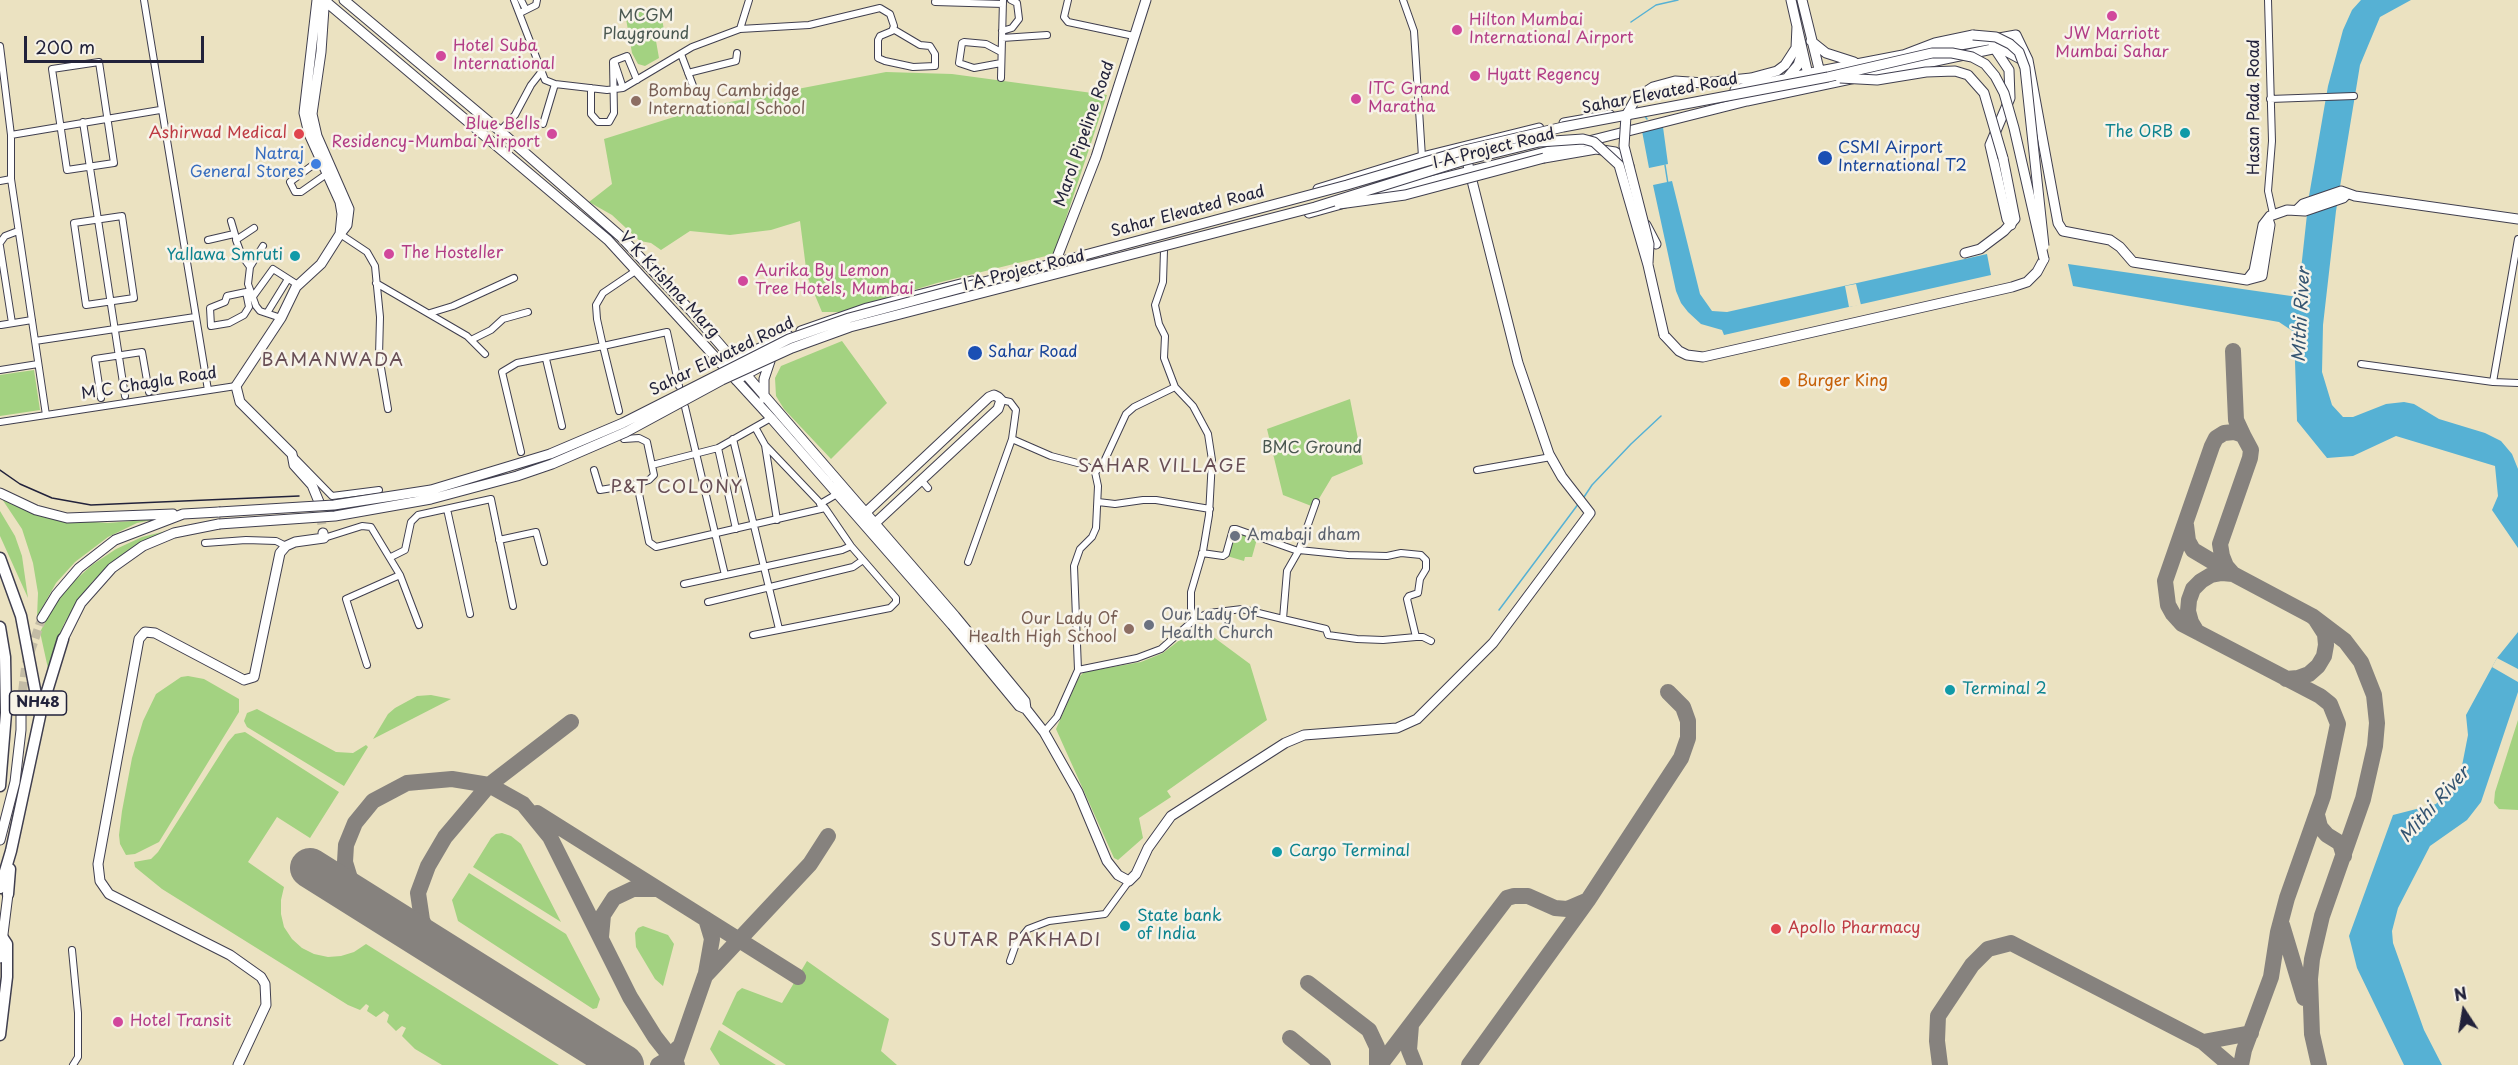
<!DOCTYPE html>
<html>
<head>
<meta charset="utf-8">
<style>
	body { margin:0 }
	#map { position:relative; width:2518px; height:1065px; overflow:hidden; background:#ebe2c1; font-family:"Playpen Sans",sans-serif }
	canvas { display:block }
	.north { position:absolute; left:2434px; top:981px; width:60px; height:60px; -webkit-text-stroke:4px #f7f3e8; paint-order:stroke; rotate:348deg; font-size:16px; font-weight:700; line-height:24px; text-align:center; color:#22223b }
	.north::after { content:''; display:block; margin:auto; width:21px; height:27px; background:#22223b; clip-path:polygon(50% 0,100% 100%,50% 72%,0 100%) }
	.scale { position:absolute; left:24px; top:36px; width:180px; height:27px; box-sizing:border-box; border:3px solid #22223b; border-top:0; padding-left:8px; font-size:18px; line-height:21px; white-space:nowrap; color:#22223b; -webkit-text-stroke:4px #f7f3e8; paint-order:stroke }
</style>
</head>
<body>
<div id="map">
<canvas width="2518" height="1065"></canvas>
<div class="north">N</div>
<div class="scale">200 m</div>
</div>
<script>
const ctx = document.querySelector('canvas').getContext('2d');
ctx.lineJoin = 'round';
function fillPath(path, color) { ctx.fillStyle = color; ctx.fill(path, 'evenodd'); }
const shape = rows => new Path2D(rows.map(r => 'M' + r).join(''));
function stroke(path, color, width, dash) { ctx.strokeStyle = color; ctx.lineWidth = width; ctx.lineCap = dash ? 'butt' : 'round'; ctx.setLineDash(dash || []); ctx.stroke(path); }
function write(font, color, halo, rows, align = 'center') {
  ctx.font = font + ' "Playpen Sans",sans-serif'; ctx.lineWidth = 5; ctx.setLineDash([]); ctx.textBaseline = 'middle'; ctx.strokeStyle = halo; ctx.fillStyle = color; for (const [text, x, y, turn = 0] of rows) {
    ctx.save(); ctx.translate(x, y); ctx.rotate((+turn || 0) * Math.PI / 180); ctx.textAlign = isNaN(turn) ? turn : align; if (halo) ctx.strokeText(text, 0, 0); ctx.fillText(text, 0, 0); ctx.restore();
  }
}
fillPath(shape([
	[660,7,665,36,656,41,659,58,645,66,638,64,632,53,625,13],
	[886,72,952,74,1107,95,1054,254,937,283,840,312,822,312,807,276,800,221,771,230,730,235,690,231,661,250,651,243,640,241,612,215,589,202,612,184,604,139,709,106],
	[842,341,887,403,831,459,784,409,776,396,775,378,781,366],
	[34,370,40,410,0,416,0,375],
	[1350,399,1363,464,1332,477,1314,507,1283,495,1267,429],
	[2,499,80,521,108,523,157,519,137,523,108,537,75,562,56,583,37,617,38,593,33,563,22,529],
	[0,511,15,536,22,556,28,598,0,536],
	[170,530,112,564,93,581,77,602,64,624,55,648,49,673,40,632,53,607,71,584,92,565,116,549,142,537],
	[1242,534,1257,539,1252,557,1245,557,1244,561,1227,556,1232,545,1229,542,1229,537,1239,541],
	[1204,630,1250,664,1267,720,1167,791,1171,797,1139,818,1143,838,1118,860,1114,858,1056,729,1079,677,1084,672,1141,662,1163,653,1181,639,1184,642],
	[188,676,204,679,239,699,239,712,159,842,135,854,126,855,120,844,119,835,122,811,132,758,143,721,156,694,181,677],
	[431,695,451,699,373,739,388,714,395,708,417,696],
	[257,709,336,752,353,753,366,745,368,747,344,786,247,727,244,721,247,713],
	[2518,720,2518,810,2499,809,2494,803,2495,792],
	[245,732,339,792,310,838,277,817,248,862,284,887,281,900,281,914,284,927,292,939,302,948,314,954,328,957,341,956,354,952,366,944,559,1065,442,1065,415,1049,402,1036,406,1028,402,1026,396,1031,387,1022,389,1015,384,1011,376,1017,367,1011,369,1006,366,1004,360,1010,348,1005,162,889,135,867,134,862,151,859,158,852,228,742,235,734],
	[502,833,511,836,521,844,561,922,473,867,491,838,496,834],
	[469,873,566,934,600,999,597,1008,593,1009,458,921,452,900],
	[643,926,668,935,674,944,663,986,655,979,636,947,635,933,638,928],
	[807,961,889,1019,881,1051,897,1065,786,1065,722,1024,737,992,742,988,782,1003],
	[719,1030,776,1065,720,1065,710,1049]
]), '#a3d281');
fillPath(shape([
	[2361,0,2411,0,2380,17,2360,65,2336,211,2323,325,2322,372,2332,405,2343,417,2353,417,2386,404,2404,402,2414,404,2439,419,2485,433,2501,441,2512,454,2518,469,2518,548,2492,510,2498,496,2495,466,2396,436,2353,456,2327,458,2297,421,2294,332,2279,322,2073,286,2068,264,2298,297,2309,196,2328,86,2343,30,2352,10],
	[1663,127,1668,164,1649,168,1642,131],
	[1672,181,1700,294,1712,311,1727,312,1987,254,1991,275,1724,335,1722,330,1701,324,1688,312,1681,303,1676,291,1653,185],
	[2518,632,2518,692,2481,802,2467,820,2430,846,2398,908,2392,931,2393,943,2424,1030,2442,1065,2404,1065,2357,968,2349,936,2393,815,2436,804,2460,776,2468,735,2466,715,2497,658]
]), '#56b1d4');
fillPath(shape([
	[1856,284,1861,305,1849,307,1845,286],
	[2497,658,2518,669,2518,682,2492,667]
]), '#ebe2c1');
stroke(shape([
	[1631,22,1656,5,1678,0],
	[1644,115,1647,119],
	[1665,165,1668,184],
	[1584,497,1592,485,1631,444,1661,416],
	[1499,610,1579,503]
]), '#56b1d4', 1.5);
stroke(shape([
	[2233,351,2236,420,2243,435],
	[2186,525,2188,541,2193,550,2230,572],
	[2197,632,2191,622,2188,611,2189,600,2193,589,2201,581,2211,575,2222,573,2233,574],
	[2286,679,2298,678,2309,674,2318,666,2324,656,2326,645,2325,634,2316,620],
	[537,813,798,977],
	[2317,815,2320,827,2327,835,2340,843,2344,856],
	[370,907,352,885,345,862,346,845,355,823,373,801,407,783,452,779,489,785,523,804,550,837,630,997,655,1037,677,1065],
	[2282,925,2304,998],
	[601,937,603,915,614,898,633,889,657,889],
	[445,952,430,938,422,920,418,893,428,866,445,837,489,785,571,722],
	[706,973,712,939,706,919],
	[1308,983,1369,1030,1377,1047,1377,1065],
	[1411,1025,1409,1050,1415,1065],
	[1290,1038,1323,1065],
	[2203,1042,2251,1033],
	[658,1065,671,1057,678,1048],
	[674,1065,705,976,810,864,828,836],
	[1380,1065,1507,898,1514,896,1528,896,1555,908,1567,909,1588,900],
	[1469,1065,1588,900,1681,758,1688,738,1688,721,1683,707,1668,692],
	[1940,1065,1937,1041,1938,1016,1972,965,1988,949,2011,943,2203,1042,2230,1065],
	[2241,1065,2244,1050,2271,977,2278,932,2287,898,2323,796,2338,724,2330,704,2320,696,2182,624,2173,614,2168,605,2165,581,2212,446,2216,438,2224,433,2234,432,2243,435,2251,450,2250,458,2220,544,2222,556,2226,566,2233,574,2312,616,2345,641,2361,662,2374,695,2377,723,2375,746,2363,799,2322,916,2312,959,2310,979,2312,1034,2319,1065]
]), '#86827e', 16);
stroke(shape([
	[310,868,624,1065]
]), '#86827e', 40);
stroke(shape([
	[319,502,323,533]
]), '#c3bca6', 9, [9, 4.5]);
stroke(shape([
	[21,704,26,664,42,618]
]), '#c3bca6', 9, [9, 4.5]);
const street = shape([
	[144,0,208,390],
	[514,0,545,80,555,84,607,90,623,88,692,47,740,29,749,0],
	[521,0,526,10],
	[1068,0,1064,17,1068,22,1134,36],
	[1403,0,1414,31,1422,157],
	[2268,0,2272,141,2268,191,2273,214],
	[935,2,1003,4],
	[520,13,536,5,537,0],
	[740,29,809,25,880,8,890,14,894,26,892,31,880,36,878,40,878,58,885,61,913,67,935,66,935,54,930,46,920,45,893,29],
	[1002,31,1012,28,1019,19,1017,3,1011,0],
	[1002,38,1047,35],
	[0,46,11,135,11,179,46,415],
	[681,54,695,91],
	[99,62,114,163,67,170,52,69,99,62],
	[1001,63,974,68,959,63,962,43,964,42,986,44,1001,52],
	[688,73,736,61,737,53],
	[1001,78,1003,0],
	[591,88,591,114,598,122,609,122,614,113,613,62],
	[623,88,614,61,627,56,637,80],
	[2270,99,2354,96],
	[83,122,125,396],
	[543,124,555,84],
	[500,131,515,115,531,85,542,71],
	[11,135,160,110],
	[321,159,290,182,295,192,301,192,328,173],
	[0,181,11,179],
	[122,216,134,298,86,305,74,223,122,216],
	[231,221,236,238],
	[254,228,236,240,242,256,250,267,263,246],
	[340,234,367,252,375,266,380,317,379,356,388,409],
	[208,240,234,234],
	[0,243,5,236,18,231],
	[0,246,12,323],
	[1164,250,1163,282,1155,305,1159,324,1165,336,1164,358,1175,387,1193,406,1208,434,1212,460,1209,515,1203,551,1191,592,1191,609,1195,619],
	[250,267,248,284,256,306,260,311,281,318],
	[376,283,467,336,485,354],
	[246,292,249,307,244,315,229,323,211,326,210,308,225,302,227,296,246,292,250,291],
	[252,298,273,269,298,285],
	[267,313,288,279],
	[430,313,453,306,514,278],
	[1,325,32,320],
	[471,340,491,330,503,319,528,312],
	[35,341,195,317],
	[546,359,562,426],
	[2361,364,2493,382,2518,239],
	[0,370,38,364],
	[2493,382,2518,383],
	[101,398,95,359,142,352,149,392],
	[685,407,725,575],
	[619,411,603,346,667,332,679,386],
	[0,422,236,386],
	[755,427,765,445,777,520],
	[733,439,779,629],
	[1012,439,1051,456,1085,465,1095,472,1098,486,1096,528,1092,537,1080,549,1074,566,1078,670,1057,717,1044,732],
	[521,452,502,372,517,363,603,346,597,319,596,305,603,293,637,270],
	[292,455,332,496,379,490],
	[652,465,718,448],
	[594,470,600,490,637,484,649,480,654,475,647,442,639,438,624,439],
	[1477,470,1551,457],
	[1095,472,1102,466,1126,414,1134,407,1175,387],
	[922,481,928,488],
	[637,484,649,542,656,547,825,508],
	[1098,502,1115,504,1143,500,1156,500,1210,509],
	[820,504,837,494],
	[447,509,470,614],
	[736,529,718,448,771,418],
	[324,538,362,526,371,527,400,575,419,625],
	[499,540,536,532,544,562],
	[205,543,246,540,276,541,286,546],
	[1299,550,1348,555,1387,556,1401,553,1421,555,1426,560,1426,569,1420,579,1418,593,1409,596,1407,599,1416,637],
	[1202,553,1223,556,1226,554,1233,529,1236,529,1298,551],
	[391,557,405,550,411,522,418,515,491,499,513,606],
	[968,562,1012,439,1016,410,1010,402,1001,400],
	[684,584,842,550,851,546],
	[708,602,853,567,863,560],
	[1283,619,1326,629,1328,635,1357,639,1383,640,1416,637,1423,637,1431,641],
	[753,635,890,608,896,602,896,598,851,546,825,508,765,445],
	[367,665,346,599,400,575],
	[1078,670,1137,658,1161,649,1195,619,1209,613,1242,609,1283,619,1287,571,1299,550,1316,502],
	[72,950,78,1013,78,1057,73,1065],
	[1010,961,1016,944,1028,929,1049,921,1105,914,1129,881]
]);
const secondary = shape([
	[317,0,304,113,309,134,340,202,342,214,340,234,321,264,296,287,281,318,236,386,240,402,292,454,294,465,312,485,319,502],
	[324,0,608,240,771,418,952,625,1019,706,1026,709,1044,732,1078,792,1107,861,1118,875,1129,881,1136,874,1148,848,1171,816,1285,743,1304,735,1397,728,1417,719,1493,643,1590,513,1562,477,1549,454,1518,363,1465,153],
	[327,0,324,8,321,52,312,114,317,136,349,209,347,225,340,234],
	[344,0,500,131,620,236,691,311,955,616,1025,701,1026,709],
	[1791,0,1809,79],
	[1802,0,1821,77],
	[1811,41,1826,53,1854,62],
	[1993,46,2009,70,2010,98,1990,145,2007,219,2011,225],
	[2002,49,2026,62],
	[1932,50,2016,35,2028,60,2058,223,2063,231,2110,240,2120,247,2133,262,2247,280,2262,276,2270,225,2268,219],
	[1901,56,1935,43,1973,35],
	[1787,78,1798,65,1802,52],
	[1704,83,1751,78,1777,71,1785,65,1796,48,1797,26],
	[1735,90,1820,71,1903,55],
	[1564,123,1610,115],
	[1318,189,1422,157,1539,128],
	[1367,197,1747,101,2016,44],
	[2298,209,2303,204,2341,191,2355,196,2518,219],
	[1309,213,1345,203],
	[1055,267,1056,260,1096,157,1146,0],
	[2247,280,2254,271,2263,225,2270,216,2287,210,2305,211,2343,198,2347,194],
	[801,331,867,308,972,281],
	[723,365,788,335],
	[736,380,765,364],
	[764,398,764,379,770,361],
	[862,516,989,397,994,395,998,397,1001,400,998,409,872,526],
	[238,1065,266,1005,265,984,261,977,230,955,109,894,100,881,98,864,139,639,145,632,155,633,244,680,254,677,280,553,286,546,295,542,324,538,323,533]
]);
const primary = shape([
	[1544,158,1596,149,1615,152,1623,157,1629,166],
	[1646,225,1656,244],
	[1965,253,1980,249,2004,231,2015,219,2003,158],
	[1664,335,1679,351,1687,355,1703,357,2012,287,2027,282,2037,272,2044,259],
	[0,493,36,510,67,518,173,514],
	[42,618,56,595,79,568,115,540,183,514,219,512],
	[63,639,81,603,112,568,143,546,174,533,219,524],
	[0,840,15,782,21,730,21,704],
	[0,958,8,894]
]);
const highway = shape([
	[0,558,21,616,40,716,11,851,0,888],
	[0,627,5,657,6,713,0,786],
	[41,711,63,639],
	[8,894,10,869],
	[0,1035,7,977,7,944,3,938]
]);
stroke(street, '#403f4f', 8);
stroke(secondary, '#403f4f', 11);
stroke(primary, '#403f4f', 11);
stroke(highway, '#403f4f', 13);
stroke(street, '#fff', 6);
stroke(secondary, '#fff', 9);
stroke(primary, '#fff', 9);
stroke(highway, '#fff', 10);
stroke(shape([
	[0,470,20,484,52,498,91,505,299,496]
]), '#22223b', 1.5);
const secondaryBridge = shape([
	[1973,35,1996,37,2010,44,2019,52,2025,68,2044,246],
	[1648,263,1649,244,1624,146,1626,116,1636,98,1653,87,1675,81,1704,83]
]);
const primaryBridge = shape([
	[1840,78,1877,80,1926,72,1955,71,1968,75,1984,93,2003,158],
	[1339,204,1405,195,1544,158],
	[219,512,334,505,431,490,550,454,623,423,789,339,849,318,1347,185,1465,150,1563,127,1828,77,1932,53,1952,53,1972,57,1985,64,1995,76,2004,93,2014,128,2044,259],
	[219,524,335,516,431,499,517,476,552,464,626,432,722,380,792,348,850,327,1315,207,1462,161,1539,142,1583,139,1594,142,1619,165,1648,265,1664,335]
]);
stroke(secondaryBridge, '#403f4f', 11, []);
stroke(primaryBridge, '#403f4f', 11, []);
stroke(secondaryBridge, '#fff', 9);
stroke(primaryBridge, '#fff', 9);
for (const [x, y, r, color] of [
	[2112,16,6,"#d1479c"],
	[1457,30,6,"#d1479c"],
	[441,56,6,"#d1479c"],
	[1475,76,6,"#d1479c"],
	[1356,99,6,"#d1479c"],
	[636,101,6,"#8d6e63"],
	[2185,133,6,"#0f9aa8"],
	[299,134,6,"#e0444e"],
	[552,134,6,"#d1479c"],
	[1825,158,8,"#1a4fb4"],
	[316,164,6,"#3f7fe0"],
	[389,254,6,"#d1479c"],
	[295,256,6,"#0f9aa8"],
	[743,281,6,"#d1479c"],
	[975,353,8,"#1a4fb4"],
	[1785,382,6,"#e8710a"],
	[1235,536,6,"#6b7280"],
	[1149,625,6,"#6b7280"],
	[1129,629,6,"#8d6e63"],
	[1950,690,6,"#0f9aa8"],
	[1277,852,6,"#0f9aa8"],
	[1125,926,6,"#0f9aa8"],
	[1776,929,6,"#e0444e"],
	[118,1022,6,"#d1479c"]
]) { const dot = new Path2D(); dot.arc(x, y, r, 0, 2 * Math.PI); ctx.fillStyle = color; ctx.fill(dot); stroke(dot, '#f7f3e8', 2); }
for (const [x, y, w] of [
	[38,703,57]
]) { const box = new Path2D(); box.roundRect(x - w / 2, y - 12, w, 24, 4.5); ctx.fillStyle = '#f7f3e8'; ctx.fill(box); stroke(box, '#22223b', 1.5); }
write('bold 15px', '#22223b', null, [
	["NH48",38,703]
]);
write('16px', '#495750', '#f7f3e8', [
	["MCGM",646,17],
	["Playground",646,35],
	["BMC Ground",1312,449]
]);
write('16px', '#b23c85', '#f7f3e8', [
	["Hilton Mumbai",1469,21],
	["International Airport",1469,39],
	["JW Marriott",2112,35,"center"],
	["Mumbai Sahar",2112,53,"center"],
	["Hotel Suba",453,47],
	["International",453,65],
	["Hyatt Regency",1487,76],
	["ITC Grand",1368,90],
	["Maratha",1368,108],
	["Blue Bells",540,125,"right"],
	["Residency-Mumbai Airport",540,143,"right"],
	["The Hosteller",401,254],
	["Aurika By Lemon",755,272],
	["Tree Hotels, Mumbai",755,290],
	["Hotel Transit",130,1022]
], 'left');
write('16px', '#785e54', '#f7f3e8', [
	["Bombay Cambridge",648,92],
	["International School",648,110],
	["Our Lady Of",1117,620,"right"],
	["Health High School",1117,638,"right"]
], 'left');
write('16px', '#22223b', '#f7f3e8', [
	["Sahar Elevated Road",1660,94,-11],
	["Hasan Pada Road",2255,107,-90],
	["Marol Pipeline Road",1085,134,-71],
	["I A Project Road",1494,149,-14],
	["Sahar Elevated Road",1188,212,-15],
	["I A Project Road",1024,271,-14],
	["V K Krishna Marg",669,285,47],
	["Sahar Elevated Road",722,357,-26],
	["M C Chagla Road",149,384,-9]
]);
write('16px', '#0d838f', '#f7f3e8', [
	["The ORB",2173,133,"right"],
	["Yallawa Smruti",283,256,"right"],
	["Terminal 2",1962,690],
	["Cargo Terminal",1289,852],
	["State bank",1137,917],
	["of India",1137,935]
], 'left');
write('16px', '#be3a42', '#f7f3e8', [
	["Ashirwad Medical",287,134],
	["Apollo Pharmacy",1788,929,"left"]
], 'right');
write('16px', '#164399', '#f7f3e8', [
	["CSMI Airport",1838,149],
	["International T2",1838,167],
	["Sahar Road",988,353]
], 'left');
write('16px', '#366cbe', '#f7f3e8', [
	["Natraj",304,155],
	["General Stores",304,173]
], 'right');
write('16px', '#c56008', '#f7f3e8', [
	["Burger King",1797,382]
], 'left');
write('16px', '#5b616d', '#f7f3e8', [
	["Amabaji dham",1247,536],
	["Our Lady Of",1161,616],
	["Health Church",1161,634]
], 'left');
write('italic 18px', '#345471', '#f7f3e8', [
	["Mithi River",2302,315,-87],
	["Mithi River",2435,805,-48]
]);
ctx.letterSpacing = '1.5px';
write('18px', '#684e55', '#f7f3e8', [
	["BAMANWADA",333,361],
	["SAHAR VILLAGE",1163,467],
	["P&T COLONY",677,488],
	["SUTAR PAKHADI",1016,941]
]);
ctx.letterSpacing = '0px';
</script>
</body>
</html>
